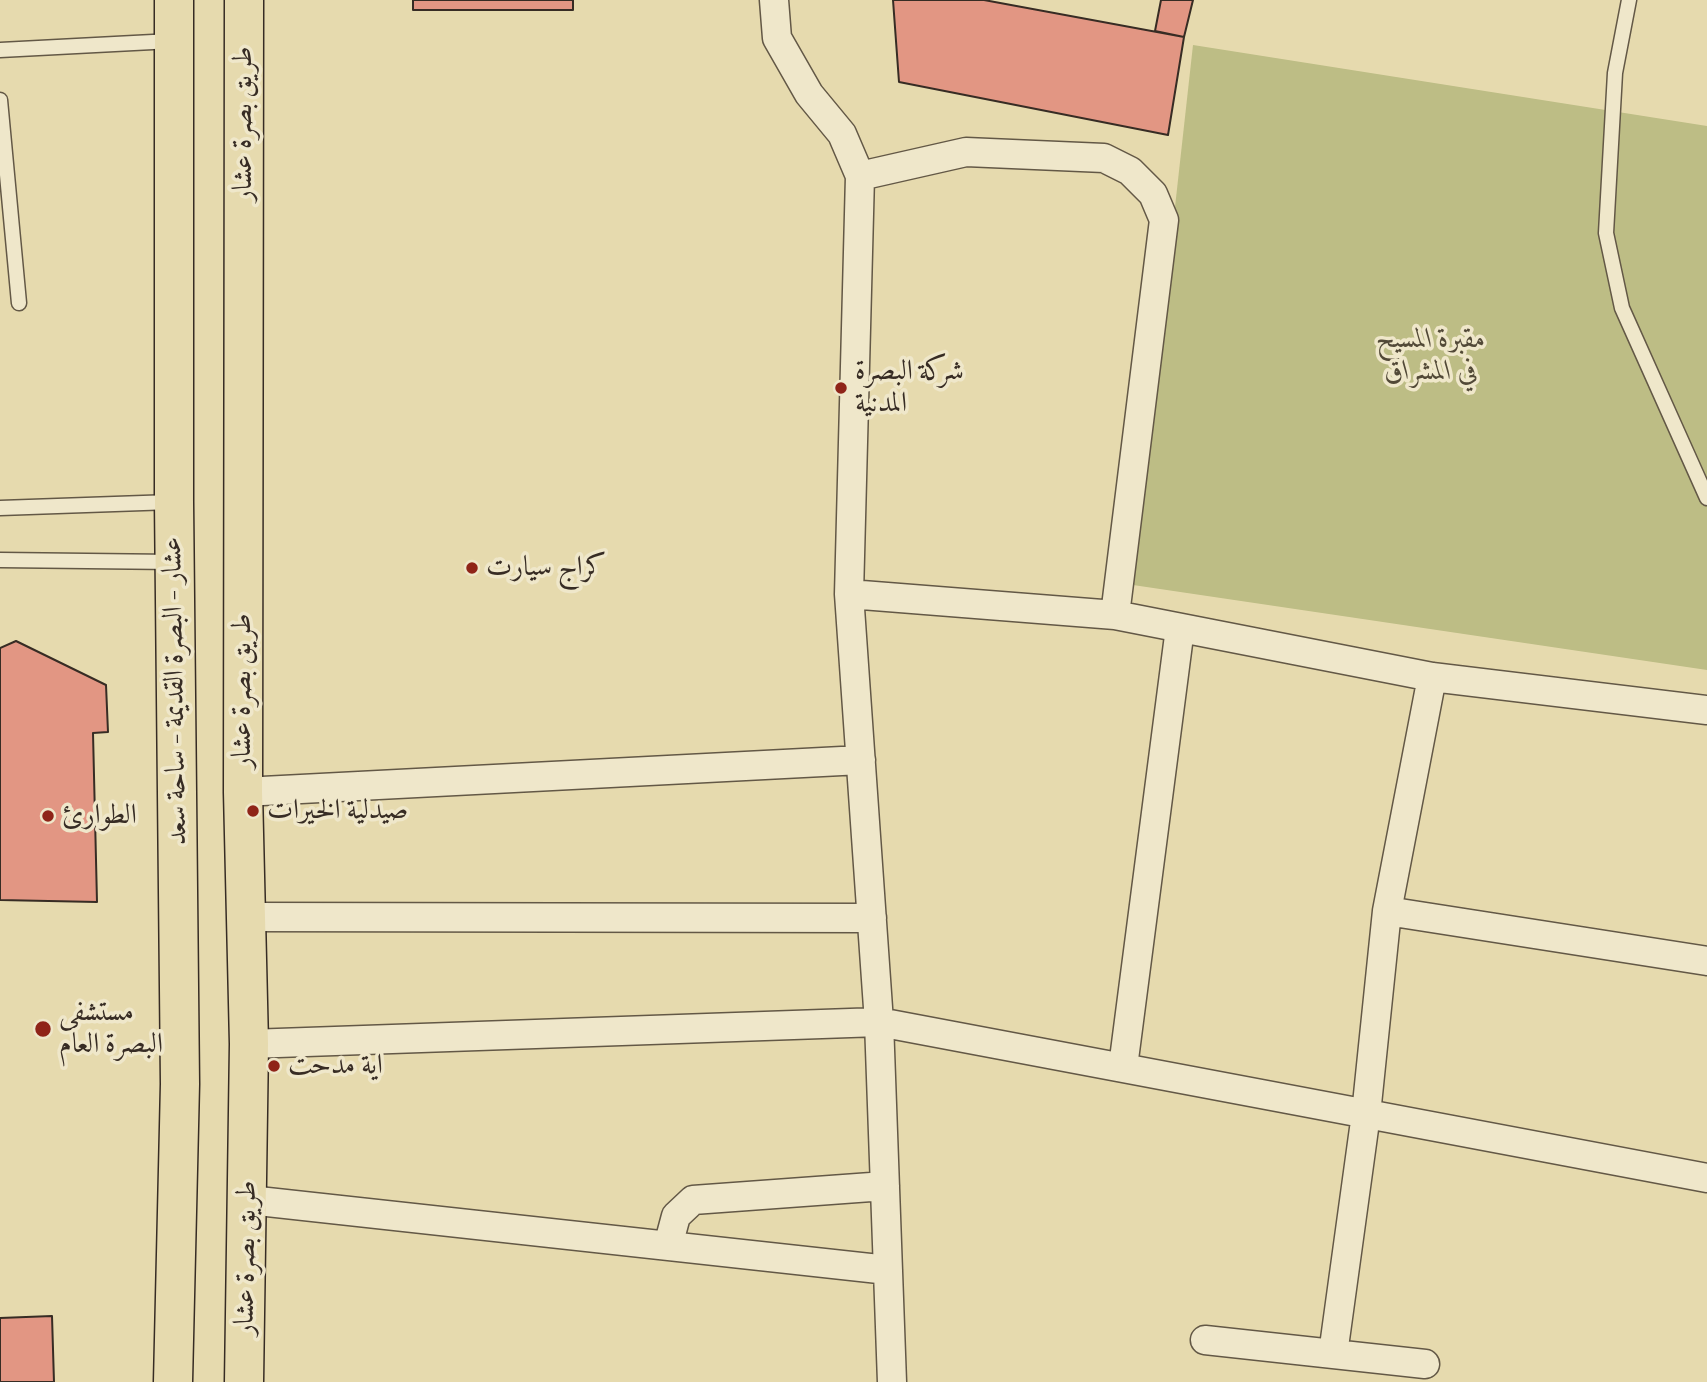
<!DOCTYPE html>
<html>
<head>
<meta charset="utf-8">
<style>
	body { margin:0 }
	canvas { display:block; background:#e6daae }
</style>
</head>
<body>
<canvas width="1707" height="1382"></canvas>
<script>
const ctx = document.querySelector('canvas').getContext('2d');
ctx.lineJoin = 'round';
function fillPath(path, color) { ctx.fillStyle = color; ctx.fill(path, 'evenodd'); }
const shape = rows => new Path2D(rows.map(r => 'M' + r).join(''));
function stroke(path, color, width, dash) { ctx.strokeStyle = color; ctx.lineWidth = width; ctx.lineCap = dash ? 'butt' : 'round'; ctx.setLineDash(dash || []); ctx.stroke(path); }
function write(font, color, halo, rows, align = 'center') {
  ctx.font = font + ' "Libre Bodoni",Amiri,serif'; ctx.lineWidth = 7; ctx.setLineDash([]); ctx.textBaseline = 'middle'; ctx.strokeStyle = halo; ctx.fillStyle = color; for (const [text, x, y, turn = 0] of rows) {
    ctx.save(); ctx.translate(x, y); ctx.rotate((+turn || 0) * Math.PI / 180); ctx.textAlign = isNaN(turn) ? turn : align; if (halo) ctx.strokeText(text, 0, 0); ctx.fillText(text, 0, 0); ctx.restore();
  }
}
fillPath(shape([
	[1193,45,1707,126,1707,670,1133,585]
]), '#bdbd85');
const building = shape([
	[413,0,573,0,573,10,413,10,413,0],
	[893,0,984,0,1184,37,1168,135,899,82,893,0],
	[1161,0,1193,0,1184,37,1155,31,1161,0],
	[16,641,106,685,108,732,93,733,97,902,0,900,0,648,16,641],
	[52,1316,54,1382,0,1382,0,1318,52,1316]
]);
fillPath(building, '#e29683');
stroke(building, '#372c24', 2);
const lane = shape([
	[1629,0,1615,73,1606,233,1622,308,1707,498],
	[0,50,172,41],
	[0,100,19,303],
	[0,508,172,502],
	[0,560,174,562]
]);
const street = shape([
	[774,0,777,38,809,94,842,134,860,176,849,594,879,1022,892,1382],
	[860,176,966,152,1104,158,1130,171,1153,194,1164,220,1115,615],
	[849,594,1115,615,1432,677,1707,710],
	[243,792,861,760],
	[1387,911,1707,961],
	[246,917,872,918],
	[249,1044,879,1022,1707,1178],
	[1123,1067,1180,628],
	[249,1200,888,1270],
	[668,1246,676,1216,693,1200,885,1186],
	[1205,1340,1425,1364],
	[1333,1354,1366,1114,1387,911,1432,677]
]);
const primary = shape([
	[244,0,243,792,249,1044,244,1382],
	[173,1382,180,1084,174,502,174,0]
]);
stroke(lane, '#635846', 17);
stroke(street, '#635846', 31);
stroke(primary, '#372c24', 41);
stroke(lane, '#efe7ca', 14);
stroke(street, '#efe7ca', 28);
stroke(primary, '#e6daae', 38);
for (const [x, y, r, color] of [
	[841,388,7,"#8f2418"],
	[472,568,7,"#8f2418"],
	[253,811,7,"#8f2418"],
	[48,816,7,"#8f2418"],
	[43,1029,9,"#8f2418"],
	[274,1066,7,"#8f2418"]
]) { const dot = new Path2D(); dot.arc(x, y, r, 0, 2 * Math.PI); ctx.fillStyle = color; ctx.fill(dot); stroke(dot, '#efe7ca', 2.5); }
write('28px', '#372c24', '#efe7ca', [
	["طريق بصرة عشار",244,124,-90],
	["عشار - البصرة القديمة - ساحة سعد",176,691,-91],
	["طريق بصرة عشار",243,691,-90],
	["طريق بصرة عشار",247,1258,-89]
]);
write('italic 28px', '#524937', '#efe7ca', [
	["مقبرة المسيح",1431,340],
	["في المشراق",1431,372]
]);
write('28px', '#372c24', '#efe7ca', [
	["شركة البصرة",855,372],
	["المدنية",855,404],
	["كراج سيارت",486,568],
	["صيدلية الخيرات",267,811],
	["الطوارئ",62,816],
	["مستشفى",59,1013],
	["البصرة العام",59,1045],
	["اية مدحت",288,1066]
], 'left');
</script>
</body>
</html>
